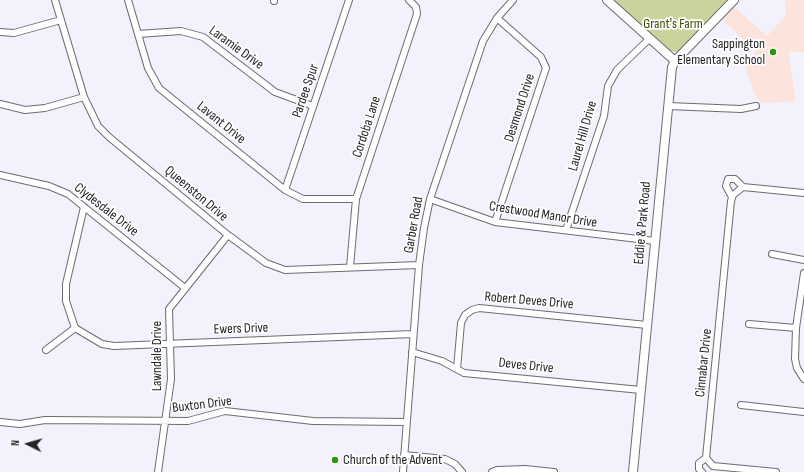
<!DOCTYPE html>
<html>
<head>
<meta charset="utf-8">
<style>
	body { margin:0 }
	#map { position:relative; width:804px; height:472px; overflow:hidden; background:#f3f1fb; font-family:"Sofia Sans Condensed",sans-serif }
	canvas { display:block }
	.north { position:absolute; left:8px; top:424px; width:40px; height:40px; -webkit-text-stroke:3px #fff; paint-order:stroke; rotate:275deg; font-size:11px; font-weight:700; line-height:16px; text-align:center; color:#242327 }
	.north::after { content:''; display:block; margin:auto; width:14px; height:18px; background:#242327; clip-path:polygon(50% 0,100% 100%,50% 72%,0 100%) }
</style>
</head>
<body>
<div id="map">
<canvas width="804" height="472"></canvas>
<div class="north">N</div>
</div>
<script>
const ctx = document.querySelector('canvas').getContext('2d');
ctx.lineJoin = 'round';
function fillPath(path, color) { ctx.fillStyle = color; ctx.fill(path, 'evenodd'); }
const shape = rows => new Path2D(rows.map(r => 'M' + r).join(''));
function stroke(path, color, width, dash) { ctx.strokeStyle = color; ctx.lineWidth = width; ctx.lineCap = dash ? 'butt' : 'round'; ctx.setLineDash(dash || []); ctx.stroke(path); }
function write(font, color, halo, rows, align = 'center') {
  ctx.font = font + ' "Sofia Sans Condensed",sans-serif'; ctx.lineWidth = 3.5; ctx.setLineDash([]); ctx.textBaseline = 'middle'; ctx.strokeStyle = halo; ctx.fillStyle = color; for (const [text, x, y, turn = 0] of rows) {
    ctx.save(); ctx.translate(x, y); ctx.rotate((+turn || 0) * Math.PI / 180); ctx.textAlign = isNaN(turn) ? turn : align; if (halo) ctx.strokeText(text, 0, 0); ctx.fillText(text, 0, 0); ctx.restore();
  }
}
fillPath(shape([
	[785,0,804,0,804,52,789,51,795,101,763,103,756,98,745,66,756,51,720,18,733,6,767,36,786,16]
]), '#fce3db');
fillPath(shape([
	[611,0,730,0,680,51,675,52,667,50]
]), '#c9d49d');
const minor = shape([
	[55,0,84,97,98,126,109,137,228,235,266,263,285,270,419,265],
	[128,0,148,68,159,88,285,190,303,199,356,199],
	[274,1,274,0],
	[0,32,14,33,61,20],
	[138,34,181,31,203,37,275,92,313,106],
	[0,104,25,110,45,108,84,97],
	[668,106,741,109,756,106],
	[0,175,49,186,68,194,185,288],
	[285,190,349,0],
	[732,197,726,186,728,179,735,179,743,187],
	[430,199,495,222,655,241],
	[84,207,66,284,66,301,75,328,102,344,114,346,413,334],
	[495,222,546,68,541,57,497,18],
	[566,230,604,116,608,86,617,70,649,39],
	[772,254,804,260],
	[350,267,356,199,417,14,416,7,409,0],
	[804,273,796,328,795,359,797,368,804,379],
	[749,324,796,328],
	[46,350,75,328],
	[412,352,442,361,464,373,641,390],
	[457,369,461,323,465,315,472,310,479,308,647,325],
	[741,405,804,412],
	[0,422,20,424,45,420,188,421,225,411,313,421,406,422],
	[404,455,445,459,455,464,462,472],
	[158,472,171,379,169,309,228,235],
	[403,472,419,265,424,228,430,199,483,41,497,18,513,0],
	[492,472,497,470,525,469,554,472],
	[702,472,699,469,699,463,706,458],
	[776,472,713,466,706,458,731,201,733,195,743,187,804,193]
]);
const tertiary = shape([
	[607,0,675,61],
	[633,472,672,67,675,61,734,0]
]);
stroke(minor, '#6c6b73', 8);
stroke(tertiary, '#6c6b73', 10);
stroke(minor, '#fff', 6);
stroke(tertiary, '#fff', 8);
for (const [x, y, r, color] of [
	[773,52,4,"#329311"],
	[335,460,4,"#329311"]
]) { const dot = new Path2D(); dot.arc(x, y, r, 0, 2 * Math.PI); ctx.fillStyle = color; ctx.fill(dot); stroke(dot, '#fff', 1.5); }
write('14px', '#3d4600', '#fff', [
	["Grant's Farm",673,24]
]);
write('14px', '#242327', '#fff', [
	["Sappington",765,44],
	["Elementary School",765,60],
	["Church of the Advent",343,460,"left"]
], 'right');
write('14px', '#242327', '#fff', [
	["Laramie Drive",236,48,36],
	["Pardee Spur",306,91,-71],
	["Desmond Drive",520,108,-72],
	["Lavant Drive",221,123,39],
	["Cordoba Lane",367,127,-72],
	["Laurel Hill Drive",583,136,-74],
	["Queenston Drive",196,194,40],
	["Clydesdale Drive",106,210,38],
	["Crestwood Manor Drive",543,215,9],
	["Eddie & Park Road",643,223,-85],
	["Garber Road",414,225,-80],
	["Robert Deves Drive",529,301,5],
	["Ewers Drive",241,329,-2],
	["Lawndale Drive",157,356,-90],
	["Cinnabar Drive",704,363,-84],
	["Deves Drive",526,366,6],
	["Buxton Drive",202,405,-7]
]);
</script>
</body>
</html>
